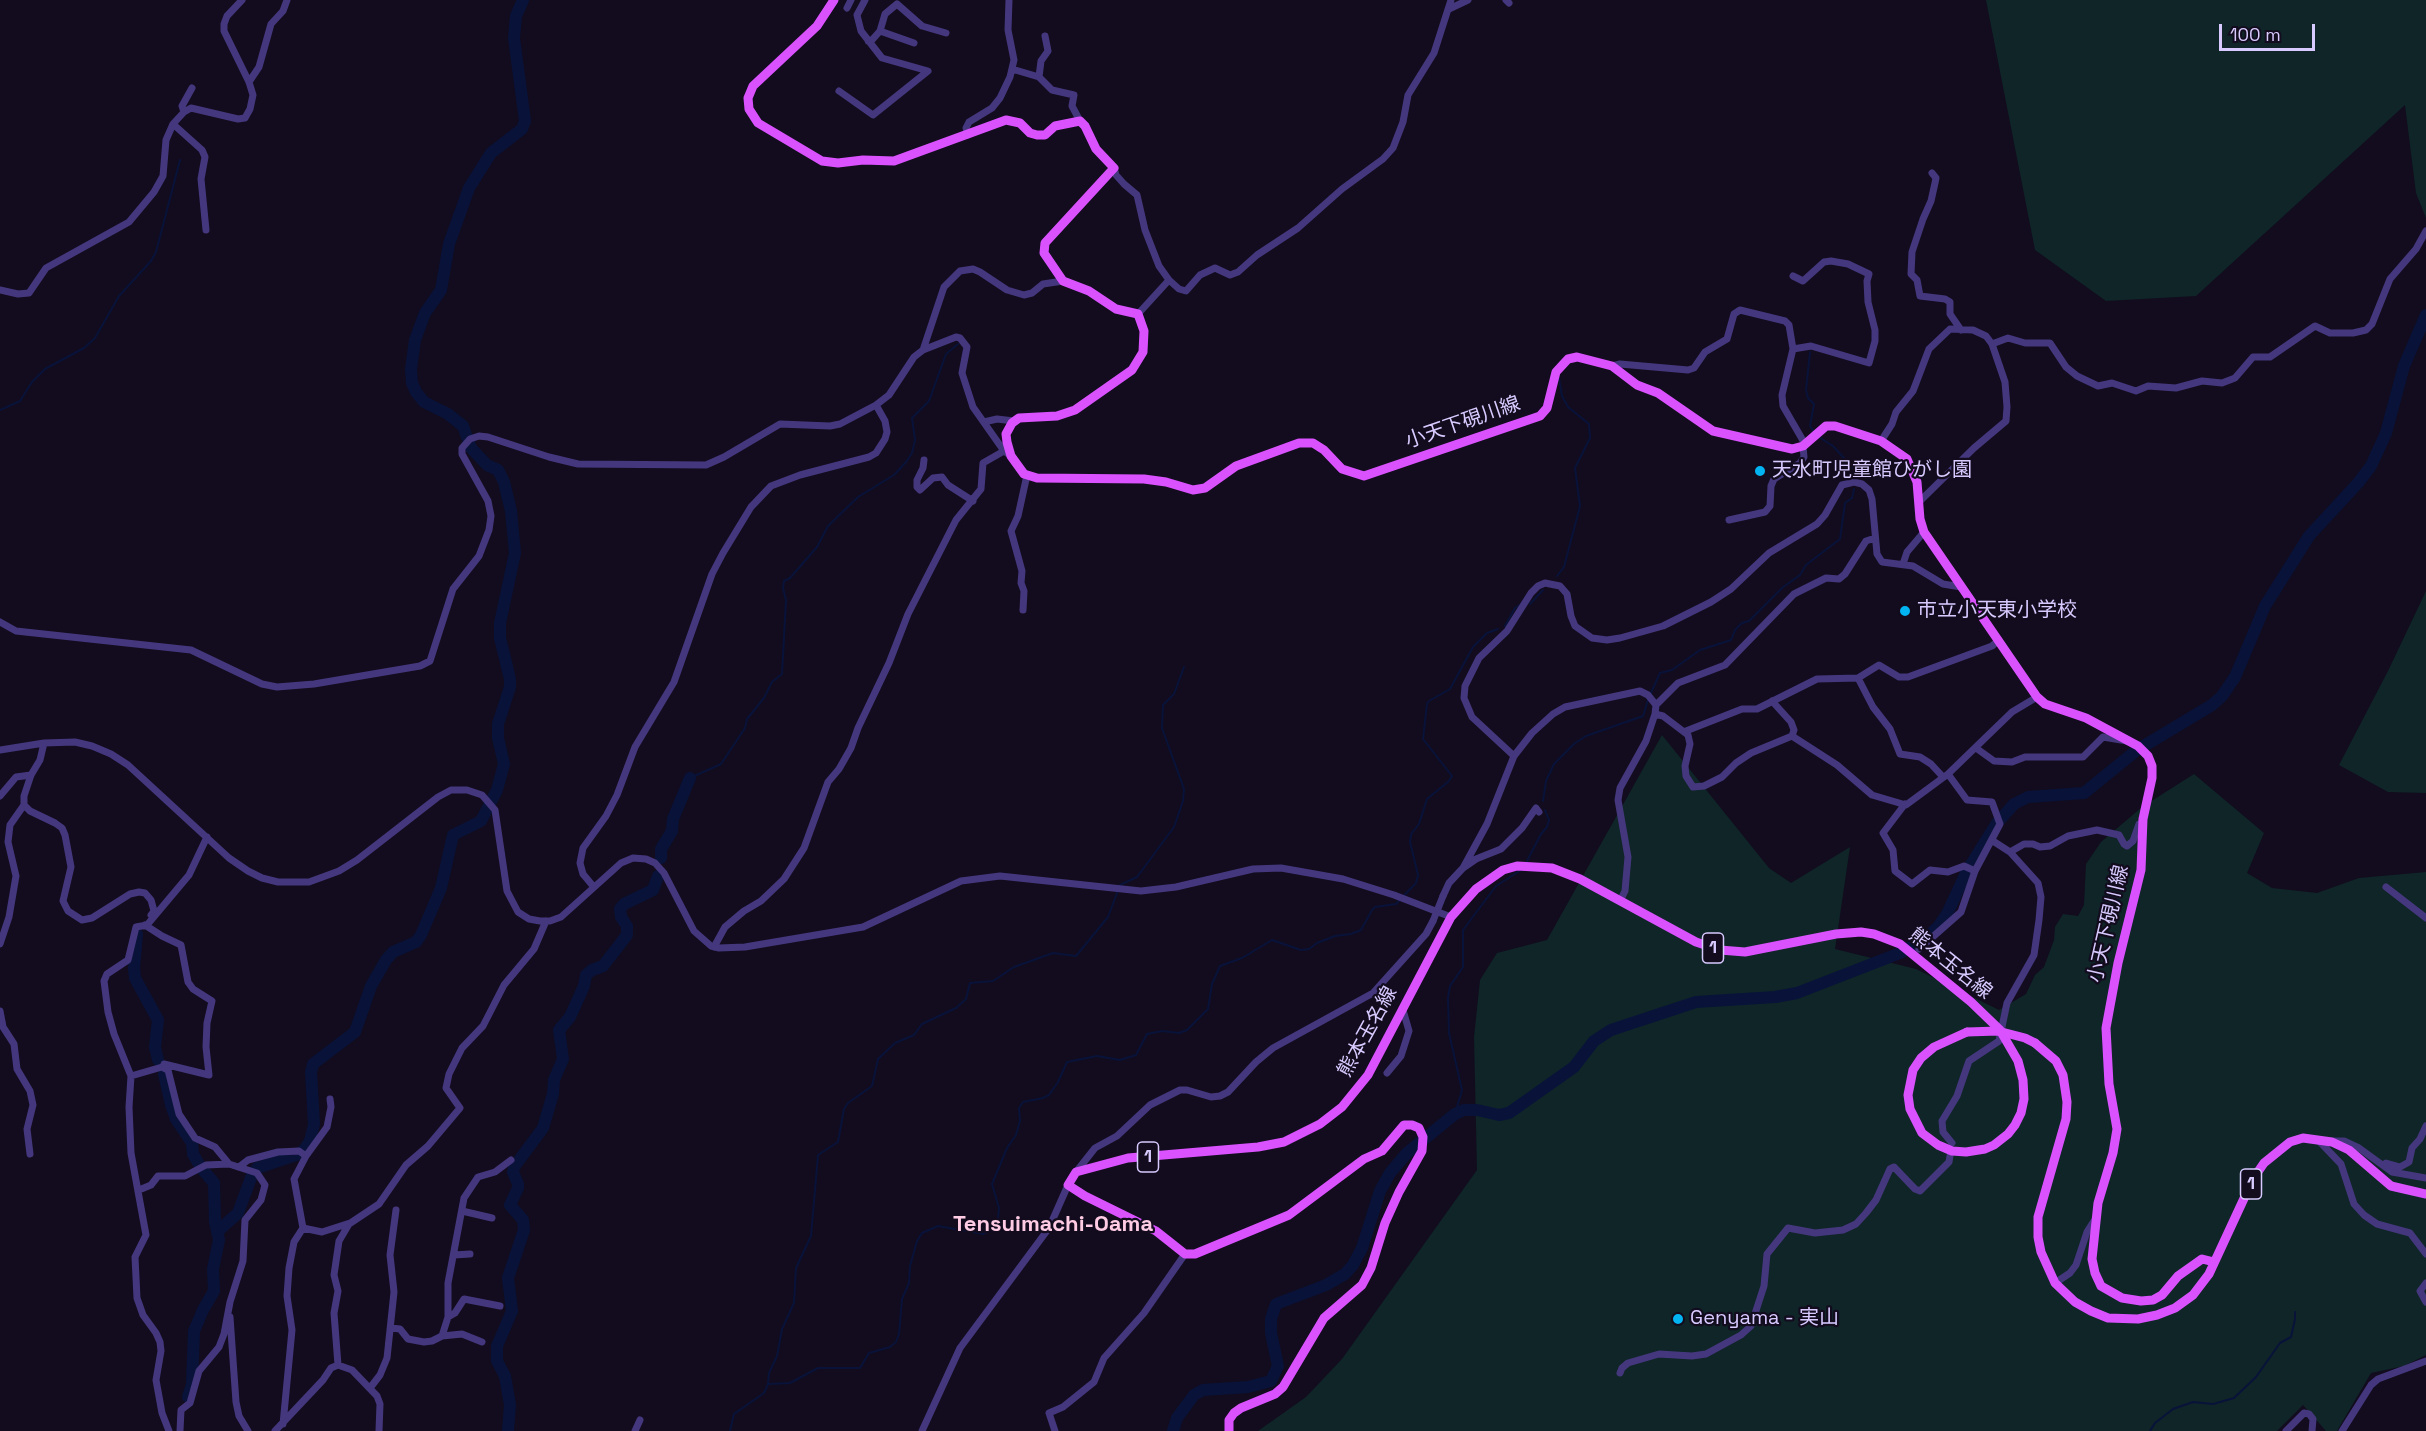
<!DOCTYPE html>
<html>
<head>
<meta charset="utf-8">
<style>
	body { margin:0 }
	#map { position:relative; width:2426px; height:1431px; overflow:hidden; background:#120c1e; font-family:"Space Grotesk",sans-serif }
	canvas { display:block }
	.scale { position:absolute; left:2219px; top:24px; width:96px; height:27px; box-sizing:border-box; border:3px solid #d8caff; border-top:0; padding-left:8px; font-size:18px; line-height:21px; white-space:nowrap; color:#d8caff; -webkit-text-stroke:4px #120c1e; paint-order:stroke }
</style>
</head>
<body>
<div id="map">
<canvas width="2426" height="1431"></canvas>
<div class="scale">100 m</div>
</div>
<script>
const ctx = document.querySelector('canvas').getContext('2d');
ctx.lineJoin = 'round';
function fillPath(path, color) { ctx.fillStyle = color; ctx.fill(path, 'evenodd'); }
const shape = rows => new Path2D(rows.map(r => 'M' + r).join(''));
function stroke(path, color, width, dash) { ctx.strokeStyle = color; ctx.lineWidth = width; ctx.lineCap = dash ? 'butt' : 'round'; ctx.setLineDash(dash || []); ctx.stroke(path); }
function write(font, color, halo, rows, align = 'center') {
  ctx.font = font + ' "Space Grotesk","Noto Sans JP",sans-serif'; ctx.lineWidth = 4.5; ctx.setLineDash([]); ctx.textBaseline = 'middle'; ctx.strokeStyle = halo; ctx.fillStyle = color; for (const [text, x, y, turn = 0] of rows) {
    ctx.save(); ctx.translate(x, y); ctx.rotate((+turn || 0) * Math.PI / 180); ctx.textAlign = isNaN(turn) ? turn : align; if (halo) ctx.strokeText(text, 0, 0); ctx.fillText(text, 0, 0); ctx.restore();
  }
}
fillPath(shape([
	[1986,0,2426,0,2426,218,2416,193,2405,105,2196,296,2106,301,2035,250],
	[2426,591,2426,793,2388,792,2339,765,2388,671],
	[1662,735,1769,868,1791,883,1850,847,1835,949,1916,969,1999,1010,2026,994,2035,975,2044,967,2054,940,2055,927,2063,914,2078,916,2084,905,2086,864,2101,842,2142,807,2194,774,2264,833,2247,873,2272,888,2317,893,2359,878,2426,872,2426,1355,2404,1366,2371,1373,2337,1431,2326,1431,2303,1405,2277,1431,1258,1431,1306,1397,1342,1359,1477,1170,1474,1037,1480,980,1497,953,1547,940]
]), '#0f2528');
stroke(shape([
	[1810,352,1806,390,1808,398,1814,404,1810,426,1814,432],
	[0,410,20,401,32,382,45,369,84,348,95,338,119,296,151,261,156,252,180,160],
	[1819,437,1833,446,1855,470,1855,475],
	[1557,576,1564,567,1580,506,1575,468,1590,438,1589,424,1568,407,1562,396,1559,378],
	[1530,604,1543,590],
	[1505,626,1515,608,1521,604],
	[1650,695,1660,673,1672,670,1700,650,1731,640,1735,630,1742,623,1749,621,1782,588,1800,575,1806,565,1840,539,1845,503,1852,498,1854,489],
	[690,778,721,764,745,728,747,719,764,698,772,682,782,674,786,600,783,588,784,581,790,578,817,547,828,526,858,497,894,475,906,462,912,453,915,440,912,418,929,401,946,354,958,344],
	[1543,801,1546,781,1554,764,1575,743,1586,736,1643,716,1648,700],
	[1526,863,1541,834,1547,827,1549,820,1545,810],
	[1455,1114,1462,1090,1449,1033,1448,998,1450,986,1463,967,1463,930,1496,886,1521,870],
	[768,1384,790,1383,818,1368,860,1368,869,1353,890,1347,896,1342,899,1334,902,1299,909,1283,910,1266,917,1241,922,1233,938,1226,983,1234,992,1230,998,1219,999,1208,992,1184,1007,1148,1016,1135,1020,1121,1019,1108,1023,1102,1043,1098,1049,1095,1058,1082,1067,1062,1097,1056,1120,1060,1136,1055,1147,1034,1162,1031,1179,1033,1187,1030,1208,1009,1212,984,1220,966,1242,958,1272,940,1301,950,1309,949,1317,943,1335,936,1351,934,1361,930,1372,910,1375,907,1396,904,1416,883,1418,875,1410,842,1411,834,1419,824,1427,799,1449,781,1452,776,1423,739,1427,704,1429,701,1450,689,1473,647,1487,633,1498,629],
	[730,1431,734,1414,764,1393,768,1384,769,1373,777,1356,782,1329,794,1303,796,1268,811,1236,818,1155,838,1142,844,1109,848,1103,872,1086,878,1059,895,1043,914,1035,922,1024,956,1008,966,999,970,983,993,981,1014,967,1053,953,1076,956,1108,917,1120,885,1137,877,1174,827,1183,801,1184,789,1162,728,1163,705,1174,694,1184,667],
	[2150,1431,2155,1423,2173,1409,2193,1402,2213,1404,2234,1398,2256,1377,2280,1343,2291,1337,2295,1319,2295,1312]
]), '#09133a', 2);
stroke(shape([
	[661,858,661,849,672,831,673,819,690,778],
	[137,934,134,968,135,978,158,1020,155,1047,158,1060],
	[164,1074,171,1105,176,1119,192,1143,193,1154,200,1166],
	[218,1231,238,1213,252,1175,257,1168,299,1154,304,1150,310,1141,314,1124,311,1072,313,1064,355,1032,371,986,386,960,393,952,416,942,421,935,441,888,453,835,481,821,497,790,504,764,498,738,498,724,510,687,510,679,500,638,500,623,515,553,511,511,504,482,498,470,487,465,471,448,463,426,448,414,424,402,416,392,412,383,411,369,415,340,425,313,441,290,449,244,469,188,491,153,522,129,525,121,514,38,516,16,523,0],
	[188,1397,192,1385,194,1331,203,1310,214,1291,213,1269,219,1240,215,1222,214,1183,203,1170],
	[508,1431,510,1405,505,1376,497,1361,497,1346,512,1311,508,1278,524,1230,523,1220,510,1205,518,1188,518,1184,513,1172,514,1167,543,1128,553,1094,554,1080,563,1059,559,1030,570,1017,584,986,586,975,592,970,603,966,627,935,627,926,621,917,620,909,624,904,653,890,658,876],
	[1173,1431,1177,1418,1194,1395,1203,1390,1248,1387,1271,1381,1278,1366,1271,1333,1271,1319,1276,1304,1326,1285,1345,1274,1353,1265,1362,1248,1380,1191,1390,1173,1407,1153,1455,1114,1464,1110,1477,1110,1499,1115,1509,1113,1574,1067,1594,1041,1611,1030,1696,1002,1775,997,1797,993,1900,953,1926,938,1938,927,1947,914,1967,871,1997,823,2014,804,2028,797,2084,793,2137,750,2212,705,2222,696,2235,677,2265,606,2309,536,2358,483,2371,466,2386,433,2404,366,2426,315]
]), '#09133a', 12);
stroke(shape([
	[1506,0,1509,3],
	[847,8,851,0],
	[1449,9,1468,0],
	[880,31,885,14,897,4,922,26,946,33],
	[1045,36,1048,51,1041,61,1039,77,1052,90,1074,95,1072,106,1080,121],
	[868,41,872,40,880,31,914,43],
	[1012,69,1039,77],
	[249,82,259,67,271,24,283,11,287,0],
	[839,91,873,115,928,71,882,58,861,31,857,15,865,0],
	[184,112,182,106,192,88],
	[173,124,202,150,205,157,201,179,206,230],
	[968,135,966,128,969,122,992,108,1000,98,1010,77,1014,60,1008,30,1009,0],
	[1114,168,1116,175,1124,184,1137,195,1145,230,1159,266,1169,280,1179,289,1186,291,1200,275,1215,268,1230,275,1238,272,1257,255,1298,228,1342,189,1383,159,1393,148,1403,122,1408,95,1434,53,1451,0],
	[1932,173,1936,178,1935,183,1931,201,1923,219,1912,252,1911,274,1917,280,1920,296,1945,299,1950,302,1950,314,1961,330],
	[0,290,18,294,29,293,46,268,129,222,154,192,163,176,166,140,173,124,184,112,191,108,238,119,245,118,250,109,253,95,249,82,224,31,224,24,227,16,242,0],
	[1138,314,1169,280],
	[1992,344,2008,338,2025,343,2050,343,2066,367,2077,376,2098,386,2112,383,2136,391,2148,386,2176,388,2202,381,2222,383,2235,378,2253,357,2270,357,2315,326,2330,333,2353,333,2366,330,2372,324,2390,279,2416,249,2426,231],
	[1793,349,1811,346,1869,363,1875,341,1875,330,1868,302,1867,281,1869,274,1848,264,1831,261,1824,262,1803,281,1793,276],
	[923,350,944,287,960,271,973,269,980,272,1007,290,1024,295,1032,293,1043,284,1063,281],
	[1612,366,1620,364,1688,370,1694,368,1705,352,1727,339,1734,314,1740,310,1785,321,1789,325,1793,349,1782,395,1783,406,1805,444],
	[984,422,997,419,1014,421],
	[1881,441,1892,424,1896,412,1913,391,1929,349,1950,329,1973,330,1986,336,1992,344,2005,382,2007,407,2006,421,1974,448,1919,502],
	[924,460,923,468,917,480,917,487,920,490,933,478,942,477,948,485,973,501],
	[1729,520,1765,512,1770,506,1771,486,1774,479,1800,463,1804,457,1803,446],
	[1903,564,1907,552,1924,532],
	[1023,610,1024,591,1021,583,1022,571,1011,531,1018,516,1027,475],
	[0,622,16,631,191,650,262,684,277,687,314,684,420,666,430,661,453,589,479,556,489,530,491,516,488,501,462,454,462,448,470,439,479,436,488,437,549,457,578,464,706,465,724,457,780,424,830,426,840,424,876,405,889,395,914,357,923,350,956,337,960,338,967,347,962,373,973,407,1004,451,1011,456],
	[1858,678,1873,707,1890,729,1900,754,1920,757,1931,764,1943,777],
	[1772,701,1791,722,1794,730,1792,736],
	[1656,705,1678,683,1725,665,1794,594,1826,578,1839,579,1845,574,1866,541,1875,538],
	[1655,714,1663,716,1688,735,1690,744,1685,766,1686,776,1693,787,1704,786,1722,777,1736,763,1751,753,1792,736,1837,765,1872,795,1906,805,1948,774,2012,712,2037,697],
	[1686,731,1742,709,1757,709,1817,679,1858,678,1879,665,1899,677,1908,677,1992,646,1999,640],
	[44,743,40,760,31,775,24,796,24,805,30,811,55,823,62,828,65,835,71,867,63,901,68,911,82,920,92,918,130,894,139,892,145,893,151,900,154,911,151,915],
	[1976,748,1994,761,2012,762,2025,757,2083,757,2103,737,2127,741],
	[0,750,44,743,75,742,92,746,111,754,128,765,229,858,248,871,262,878,278,882,309,882,339,871,357,860,438,797,451,790,467,790,482,795,495,810,507,891,518,912,529,919,540,921,550,921,561,917,621,863,633,858,646,859,655,863,664,873,694,931,711,946,719,948,745,947,863,927,961,881,1000,876,1141,891,1176,887,1253,869,1281,868,1343,879,1394,895,1451,917],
	[1514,756,1472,717,1464,698,1465,686,1479,658,1507,631,1531,593,1538,586,1545,583,1560,586,1567,594,1571,616,1575,626,1592,638,1607,640,1620,638,1663,626,1711,602,1731,589,1769,553,1817,524,1825,515,1842,485,1854,482,1862,484,1869,490,1872,499,1877,554,1882,562,1913,566,1943,584,1961,587],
	[0,796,16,777,31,775],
	[1905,804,1883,833,1893,850,1895,871,1912,884,1930,870,1948,872,1964,866,1975,871],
	[2010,852,2024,844,2033,844,2040,847,2050,846,2068,836,2097,830,2119,835,2124,844,2127,846,2133,841,2139,824],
	[1463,868,1487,824,1514,756,1532,733,1553,714,1565,707,1640,691,1648,695,1656,705,1655,714,1646,741,1620,788,1618,800,1628,857,1625,891,1620,901],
	[593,886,583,874,580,863,583,848,606,816,617,795,635,747,674,682,712,574,723,553,751,507,771,486,800,475,869,457,876,453,885,439,887,432,885,421,876,405],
	[2386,887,2426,918],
	[1443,896,1449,883,1463,868,1476,859,1501,849,1522,828,1536,808,1539,812],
	[145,925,162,936,181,945,188,982,193,989,212,1001,207,1023,206,1047,209,1075,164,1064],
	[0,944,9,917,16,876,8,842,10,825,24,805],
	[714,947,725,927,744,911,761,901,784,879,804,848,828,782,839,769,851,748,858,728,889,663,908,614,956,520,981,489,983,463,1004,451],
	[1919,949,1961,912,1975,871,2000,824,1992,802,1967,800,1948,774],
	[0,1011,3,1027,14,1044,17,1069,30,1091,33,1105,27,1129,30,1154],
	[1387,1073,1401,1056,1409,1031,1403,1010],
	[131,1076,162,1067,168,1070,179,1114,195,1138,215,1147,229,1164,257,1173,265,1185,261,1200,245,1220,243,1261,230,1302,224,1334,219,1347,199,1371,190,1403,181,1410,180,1431],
	[2319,1141,2341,1164,2354,1204,2364,1215,2377,1224,2410,1233,2426,1254],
	[2334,1141,2344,1141,2359,1148,2392,1172,2426,1178],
	[1952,1143,1943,1132,1942,1121,1957,1096,1969,1061,1999,1041,2007,1003,2034,955,2039,920,2041,897,2038,883,2010,852,1993,841],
	[2386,1163,2400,1167,2409,1162,2412,1148,2420,1139,2426,1126],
	[239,1167,248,1160,278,1152,299,1151,306,1156,327,1127,331,1107,330,1099],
	[1076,1172,1095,1148,1117,1136,1150,1105,1180,1090,1187,1090,1211,1097,1220,1096,1228,1092,1256,1062,1273,1048,1373,993,1426,934,1433,921],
	[139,1190,151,1185,158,1176,185,1176,206,1165,229,1164],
	[462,1211,492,1218],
	[303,1228,322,1232,350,1223],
	[454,1255,470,1254],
	[2055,1283,2070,1273,2076,1265,2087,1232,2096,1218],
	[2426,1283,2420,1291,2426,1302],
	[230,1317,236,1402,239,1416,248,1431],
	[448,1317,448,1283,464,1198,478,1177,495,1172,511,1160],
	[391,1328,400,1329,408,1339,424,1342,432,1341,442,1336,462,1334,482,1342],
	[442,1336,448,1317,455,1313,464,1299,500,1306],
	[338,1365,334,1313,338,1291,334,1275,339,1241,349,1224,379,1204,406,1165,428,1146,460,1108,446,1088,449,1074,462,1048,483,1026,504,985,534,949,546,921],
	[1620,1373,1622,1368,1628,1363,1659,1354,1692,1356,1706,1354,1741,1335,1751,1326,1764,1286,1767,1254,1788,1228,1815,1233,1843,1230,1856,1224,1866,1213,1876,1200,1890,1169,1894,1167,1915,1189,1920,1191,1949,1162,1950,1156],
	[370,1388,380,1375,387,1358,394,1292,390,1255,396,1210],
	[283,1424,292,1330,287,1296,289,1268,294,1242,303,1228,294,1179,306,1156],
	[169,1431,162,1413,156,1380,161,1351,160,1342,156,1333,143,1315,137,1298,135,1257,146,1235,131,1153,129,1107,131,1076,114,1034,108,1012,104,981,107,974,128,960,136,927,147,925,189,875,207,837],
	[275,1431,323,1380,331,1368,338,1365,352,1370,377,1396,380,1404,379,1431],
	[635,1431,640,1420],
	[922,1431,960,1348,1049,1228,1068,1185],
	[1055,1431,1049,1413,1063,1407,1094,1382,1104,1358,1144,1313,1185,1254],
	[2286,1431,2304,1413,2309,1414,2313,1419,2312,1431],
	[2342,1431,2371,1385,2378,1379,2426,1361]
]), '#45377d', 7);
stroke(shape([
	[834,0,817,26,753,86,748,98,749,109,758,123,822,161,838,163,863,160,894,161,1006,120,1020,123,1030,133,1037,135,1045,135,1055,126,1080,121,1085,126,1096,149,1114,168,1045,243,1044,253,1063,281,1089,291,1116,309,1138,314,1144,331,1143,352,1132,370,1075,410,1057,416,1019,418,1012,423,1006,434,1007,442,1011,456,1024,474,1037,478,1144,479,1166,482,1193,490,1205,488,1236,466,1299,443,1313,443,1324,450,1342,469,1364,476,1540,416,1547,408,1556,372,1568,359,1577,357,1612,366,1637,385,1658,393,1713,431,1792,449,1803,446,1826,426,1835,426,1881,441,1907,459,1917,482,1920,519,1924,532,2037,697,2045,704,2086,718,2138,746,2148,756,2152,766,2152,778,2143,819,2141,870,2118,963,2106,1028,2109,1084,2117,1129,2113,1153,2098,1203,2092,1259,2095,1273,2101,1286,2122,1298,2141,1301,2153,1300,2162,1295,2178,1276,2202,1259,2214,1262],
	[2035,1043,2056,1061,2063,1075,2067,1102,2066,1119,2038,1217,2038,1237,2041,1252,2055,1283,2075,1302,2091,1311,2108,1318,2138,1319,2157,1315,2175,1308,2193,1295,2209,1274,2253,1179,2264,1163,2290,1142,2303,1138,2332,1142,2349,1150,2391,1186,2426,1194],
	[1229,1431,1229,1420,1234,1413,1241,1408,1275,1394,1283,1387,1324,1318,1362,1285,1371,1268,1385,1223,1399,1192,1422,1151,1423,1137,1419,1128,1412,1125,1404,1125,1382,1151,1364,1159,1289,1215,1195,1254,1185,1254,1156,1231,1085,1196,1068,1185,1076,1172,1128,1158,1258,1147,1284,1142,1320,1124,1342,1107,1368,1075,1451,917,1476,889,1503,870,1517,866,1552,868,1580,879,1696,942,1720,950,1745,952,1836,934,1861,932,1874,934,1900,944,1971,1002,2000,1030,2018,1061,2023,1080,2024,1099,2021,1113,2015,1125,2008,1134,1994,1145,1985,1149,1966,1152,1952,1151,1938,1145,1922,1133,1910,1109,1908,1095,1913,1070,1921,1058,1934,1047,1967,1032]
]), '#d952fe', 9);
stroke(shape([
	[1433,921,1443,896]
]), '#45377d', 7);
stroke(shape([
	[1967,1032,1998,1031,2025,1038,2035,1043]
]), '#d952fe', 9);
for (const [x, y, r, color] of [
	[1760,471,6,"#02b4f2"],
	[1905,611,6,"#02b4f2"],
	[1678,1319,6,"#02b4f2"]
]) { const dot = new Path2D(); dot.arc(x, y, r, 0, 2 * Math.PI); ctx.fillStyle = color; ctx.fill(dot); stroke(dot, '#120c1e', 2); }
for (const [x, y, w] of [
	[1713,948,21],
	[1148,1157,21],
	[2251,1184,21]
]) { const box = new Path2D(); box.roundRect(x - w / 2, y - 15, w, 30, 4.5); ctx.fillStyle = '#120c1e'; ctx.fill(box); stroke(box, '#d8caff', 1.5); }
write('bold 18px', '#d8caff', null, [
	["1",1713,948],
	["1",1148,1157],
	["1",2251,1184]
]);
write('20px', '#d8caff', '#120c1e', [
	["小天下硯川線",1463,423,-19],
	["小天下硯川線",2109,924,-77],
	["熊本玉名線",1950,964,39],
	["熊本玉名線",1368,1032,-61]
]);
write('20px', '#d8caff', '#120c1e', [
	["天水町児童館ひがし園",1772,471],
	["市立小天東小学校",1917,611],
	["Genyama - 実山",1690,1319]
], 'left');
write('bold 22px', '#ffcce4', '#120c1e', [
	["Tensuimachi-Oama",1053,1225]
]);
</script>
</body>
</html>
